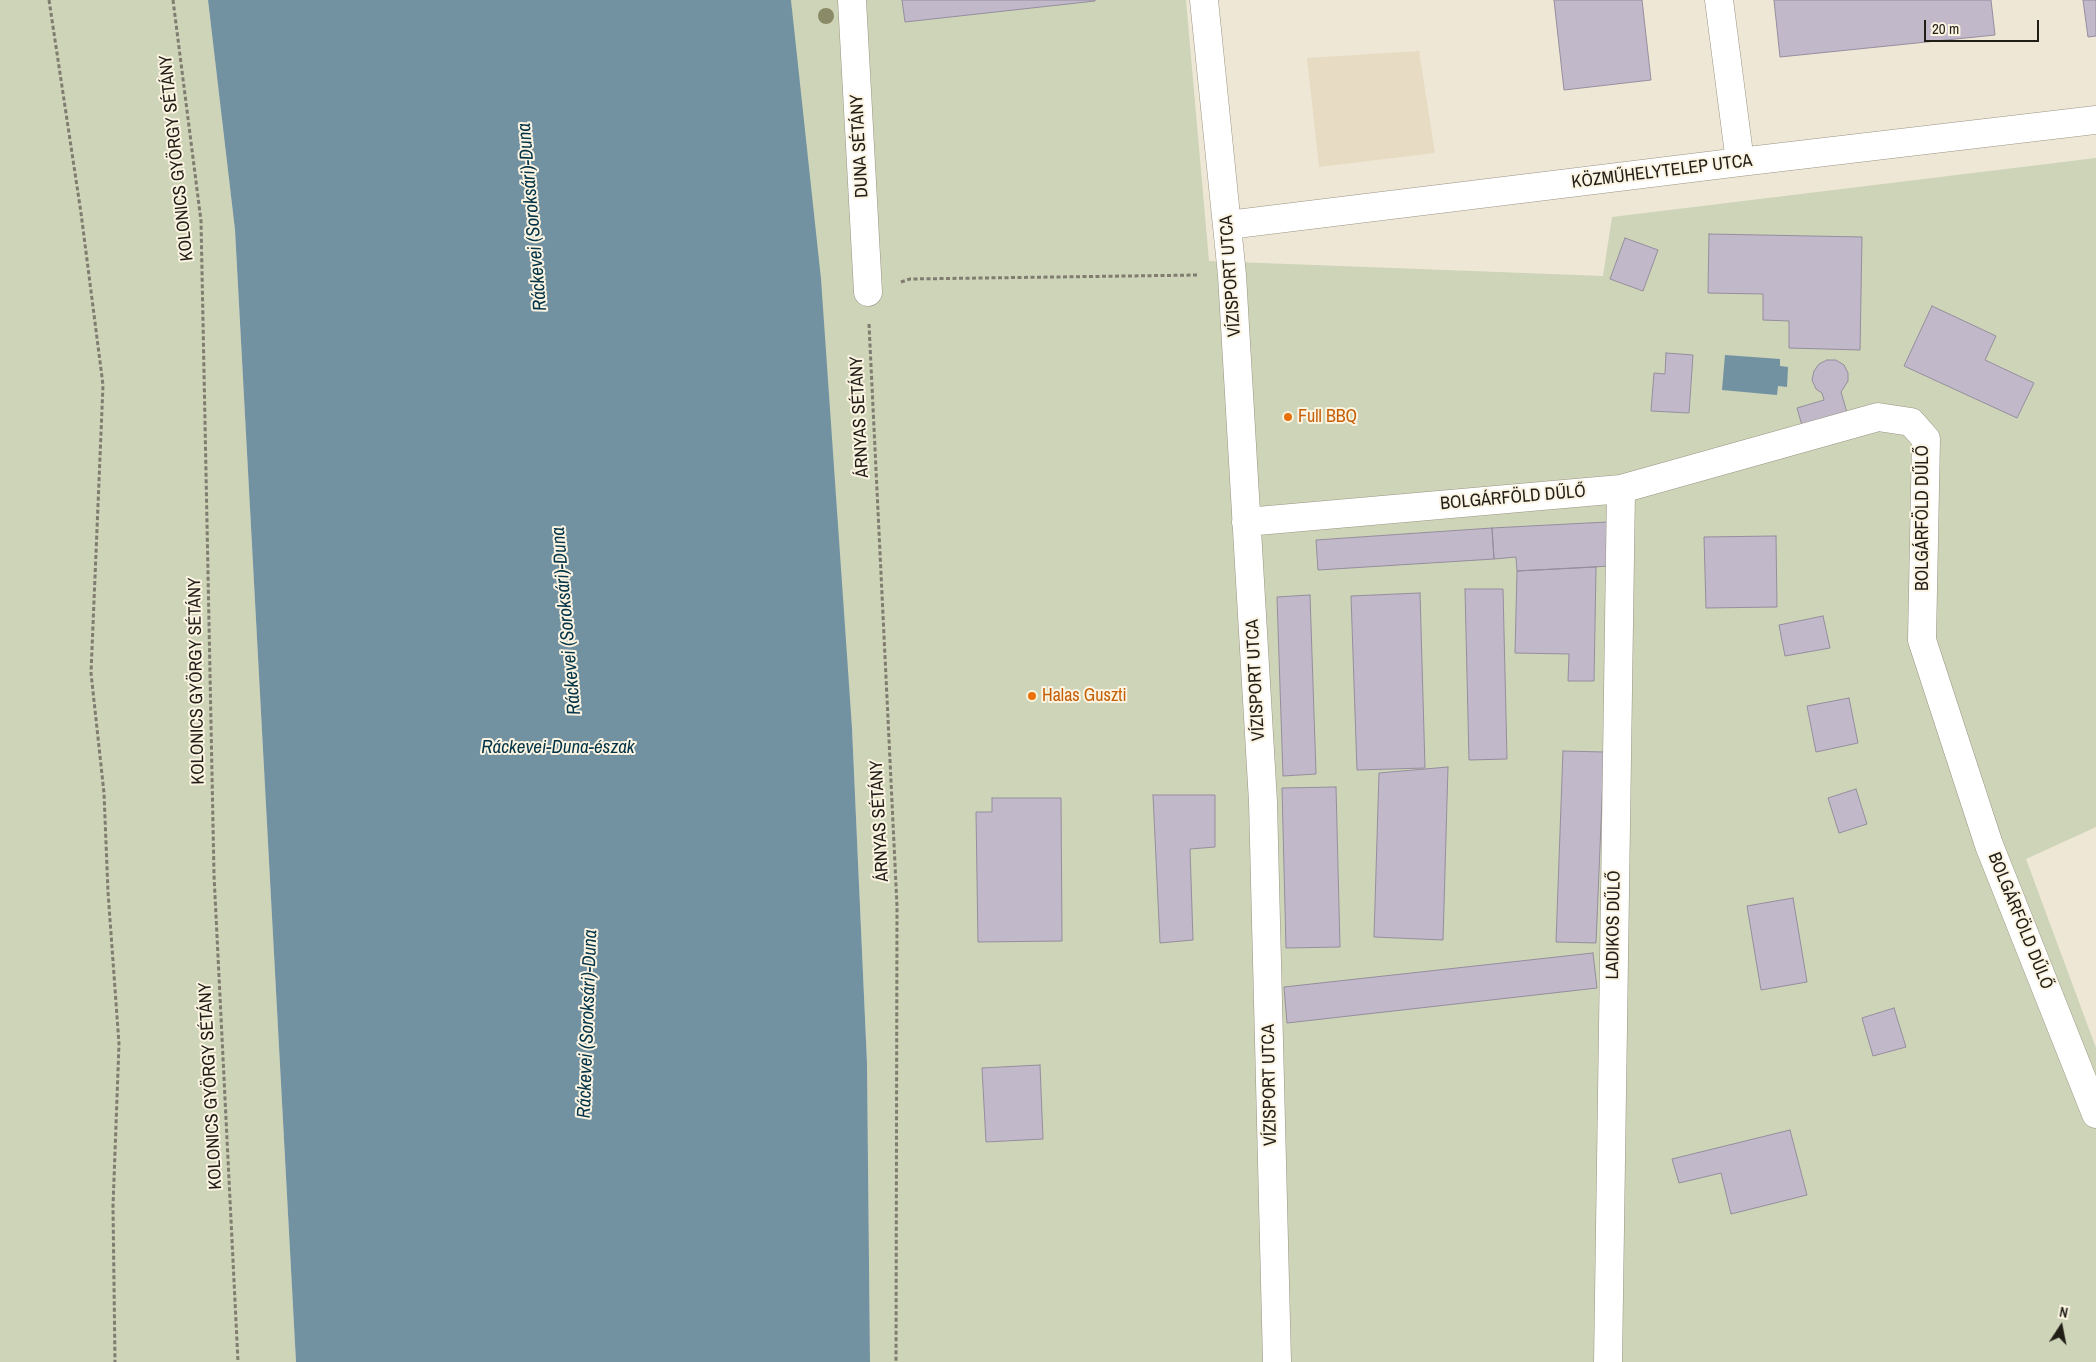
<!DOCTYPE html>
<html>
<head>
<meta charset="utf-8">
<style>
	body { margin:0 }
	#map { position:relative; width:2096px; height:1362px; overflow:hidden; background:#eee7d5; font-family:"Archivo Narrow",sans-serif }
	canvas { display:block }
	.north { position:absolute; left:2036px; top:1302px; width:50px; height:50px; -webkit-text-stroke:4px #fcf4e2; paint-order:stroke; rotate:11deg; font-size:14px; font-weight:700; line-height:20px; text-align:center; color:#211e18 }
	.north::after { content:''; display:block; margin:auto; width:18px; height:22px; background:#211e18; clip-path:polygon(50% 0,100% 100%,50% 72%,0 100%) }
	.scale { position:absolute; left:1924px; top:20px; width:115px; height:22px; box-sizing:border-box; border:2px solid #211e18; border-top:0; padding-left:6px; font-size:15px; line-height:18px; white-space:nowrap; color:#211e18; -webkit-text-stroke:4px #fcf4e2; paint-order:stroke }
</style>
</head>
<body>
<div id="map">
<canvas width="2096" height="1362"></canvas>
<div class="north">N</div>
<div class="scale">20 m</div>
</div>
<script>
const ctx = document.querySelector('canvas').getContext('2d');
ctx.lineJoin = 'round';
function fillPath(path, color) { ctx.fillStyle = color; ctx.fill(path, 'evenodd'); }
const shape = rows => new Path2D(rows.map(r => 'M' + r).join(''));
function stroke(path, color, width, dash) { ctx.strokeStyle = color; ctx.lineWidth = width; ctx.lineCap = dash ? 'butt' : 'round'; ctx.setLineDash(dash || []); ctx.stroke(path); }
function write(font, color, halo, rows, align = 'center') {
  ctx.font = font + ' "Archivo Narrow",sans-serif'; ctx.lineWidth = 4; ctx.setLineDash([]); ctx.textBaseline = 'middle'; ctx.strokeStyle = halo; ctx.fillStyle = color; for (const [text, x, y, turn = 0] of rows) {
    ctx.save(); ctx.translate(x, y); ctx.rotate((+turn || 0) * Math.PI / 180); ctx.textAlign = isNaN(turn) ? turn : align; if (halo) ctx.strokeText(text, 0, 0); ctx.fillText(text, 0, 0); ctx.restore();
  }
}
fillPath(shape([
	[1419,51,1435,153,1319,167,1307,58]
]), '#e7dcc3');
fillPath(shape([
	[0,0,208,0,235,230,296,1362,0,1362],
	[791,0,1186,0,1209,261,1603,276,1612,217,2096,158,2096,827,2026,859,2096,1048,2096,1362,870,1362,867,1063,852,728]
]), '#cdd4b7');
fillPath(shape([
	[208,0,791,0,821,279,852,728,867,1063,870,1362,296,1362,235,230],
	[1725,355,1780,359,1780,366,1788,367,1787,387,1778,386,1777,395,1722,390]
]), '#7291a1');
const building = shape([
	[902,0,1095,0,1095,1,905,22,902,0],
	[1554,0,1642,0,1651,80,1564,90,1554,0],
	[1774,0,1991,0,1995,35,1780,57,1774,0],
	[2083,0,2096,0,2096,36,2088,37,2083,0],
	[1709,234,1862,237,1860,350,1789,348,1789,321,1763,320,1763,294,1708,293,1709,234],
	[1625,238,1658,250,1643,291,1610,279,1625,238],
	[1932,306,1996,336,1985,360,2034,383,2017,418,1904,366,1932,306],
	[1666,353,1693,355,1689,413,1651,411,1654,373,1665,374,1666,353],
	[1827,360,1836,360,1844,365,1848,373,1848,381,1841,392,1848,416,1803,429,1797,408,1824,400,1822,393,1816,389,1812,380,1814,371,1819,364,1827,360],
	[1607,522,1610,566,1517,571,1516,557,1494,559,1492,528,1607,522],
	[1492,528,1494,559,1318,570,1316,540,1492,528],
	[1776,536,1777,607,1706,608,1704,537,1776,536],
	[1596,567,1594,681,1568,681,1569,654,1515,653,1517,571,1596,567],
	[1465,589,1503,589,1507,759,1469,760,1465,589],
	[1420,593,1425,768,1357,770,1351,596,1420,593],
	[1310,595,1316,774,1283,776,1277,597,1310,595],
	[1823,616,1830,648,1785,656,1779,625,1823,616],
	[1849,698,1858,743,1816,752,1807,706,1849,698],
	[1563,751,1604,752,1596,943,1556,942,1563,751],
	[1448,767,1443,940,1374,937,1379,773,1448,767],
	[1336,787,1340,947,1286,948,1282,788,1336,787],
	[1856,789,1867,824,1839,833,1828,798,1856,789],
	[1153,795,1215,795,1215,847,1190,849,1193,940,1160,943,1153,795],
	[992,798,1061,798,1062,941,978,942,976,812,992,812,992,798],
	[1793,898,1807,982,1761,990,1747,906,1793,898],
	[1593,953,1597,988,1287,1023,1284,987,1593,953],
	[1894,1008,1906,1047,1873,1056,1862,1018,1894,1008],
	[1040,1065,1043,1139,986,1142,982,1068,1040,1065],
	[1790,1130,1807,1195,1731,1214,1721,1173,1679,1183,1672,1159,1790,1130]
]);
fillPath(building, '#c1b8c9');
stroke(building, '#968e9e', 1);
const minor = shape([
	[852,0,868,292],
	[1204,0,1232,275,1263,802,1277,1362],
	[1719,0,1740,162],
	[1228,225,1740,162,2096,120],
	[1246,522,1621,489,1878,417,1911,422,1926,439,1922,640,1989,845,2096,1114],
	[1608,1362,1621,489]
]);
stroke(minor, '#9b9484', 29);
stroke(shape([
	[49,0,81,213,103,385,91,673,104,793,108,892,119,1044,113,1206,115,1362],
	[173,0,201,221,214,875,238,1362],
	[901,282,910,279,1199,275],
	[869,324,897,906,896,1362]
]), '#807c70', 3, [4, 2.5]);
stroke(minor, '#fff', 28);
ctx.fillStyle = '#8a8b66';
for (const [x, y] of [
	[826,16]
]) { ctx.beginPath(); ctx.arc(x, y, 8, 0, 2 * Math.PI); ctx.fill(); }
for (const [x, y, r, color] of [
	[1288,417,5,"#e8710a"],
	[1032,696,5,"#e8710a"]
]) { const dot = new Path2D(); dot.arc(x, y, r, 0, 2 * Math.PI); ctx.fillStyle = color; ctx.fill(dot); stroke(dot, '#fcf4e2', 2); }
write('18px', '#211e18', '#fcf4e2', [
	["DUNA SÉTÁNY",860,146,-93],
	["KOLONICS GYÖRGY SÉTÁNY",177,158,-96],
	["KÖZMŰHELYTELEP UTCA",1662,172,-7],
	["VÍZISPORT UTCA",1231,276,-94],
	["ÁRNYAS SÉTÁNY",860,417,-93],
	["BOLGÁRFÖLD DŰLŐ",1513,498,-5],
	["BOLGÁRFÖLD DŰLŐ",1923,518,-90],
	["VÍZISPORT UTCA",1256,680,-93],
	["KOLONICS GYÖRGY SÉTÁNY",197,681,-91],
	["ÁRNYAS SÉTÁNY",880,821,-93],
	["BOLGÁRFÖLD DŰLŐ",2020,921,68],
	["LADIKOS DŰLŐ",1614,925,-89],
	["VÍZISPORT UTCA",1270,1085,-91],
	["KOLONICS GYÖRGY SÉTÁNY",211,1086,-93]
]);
write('18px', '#c56008', '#fcf4e2', [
	["Full BBQ",1298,417],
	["Halas Guszti",1042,696]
], 'left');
write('italic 19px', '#033346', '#fcf4e2', [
	["Ráckevei (Soroksári)-Duna",533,217,-95],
	["Ráckevei (Soroksári)-Duna",567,621,-95],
	["Ráckevei-Duna-észak",558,748],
	["Ráckevei (Soroksári)-Duna",588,1024,-88]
]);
</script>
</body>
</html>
